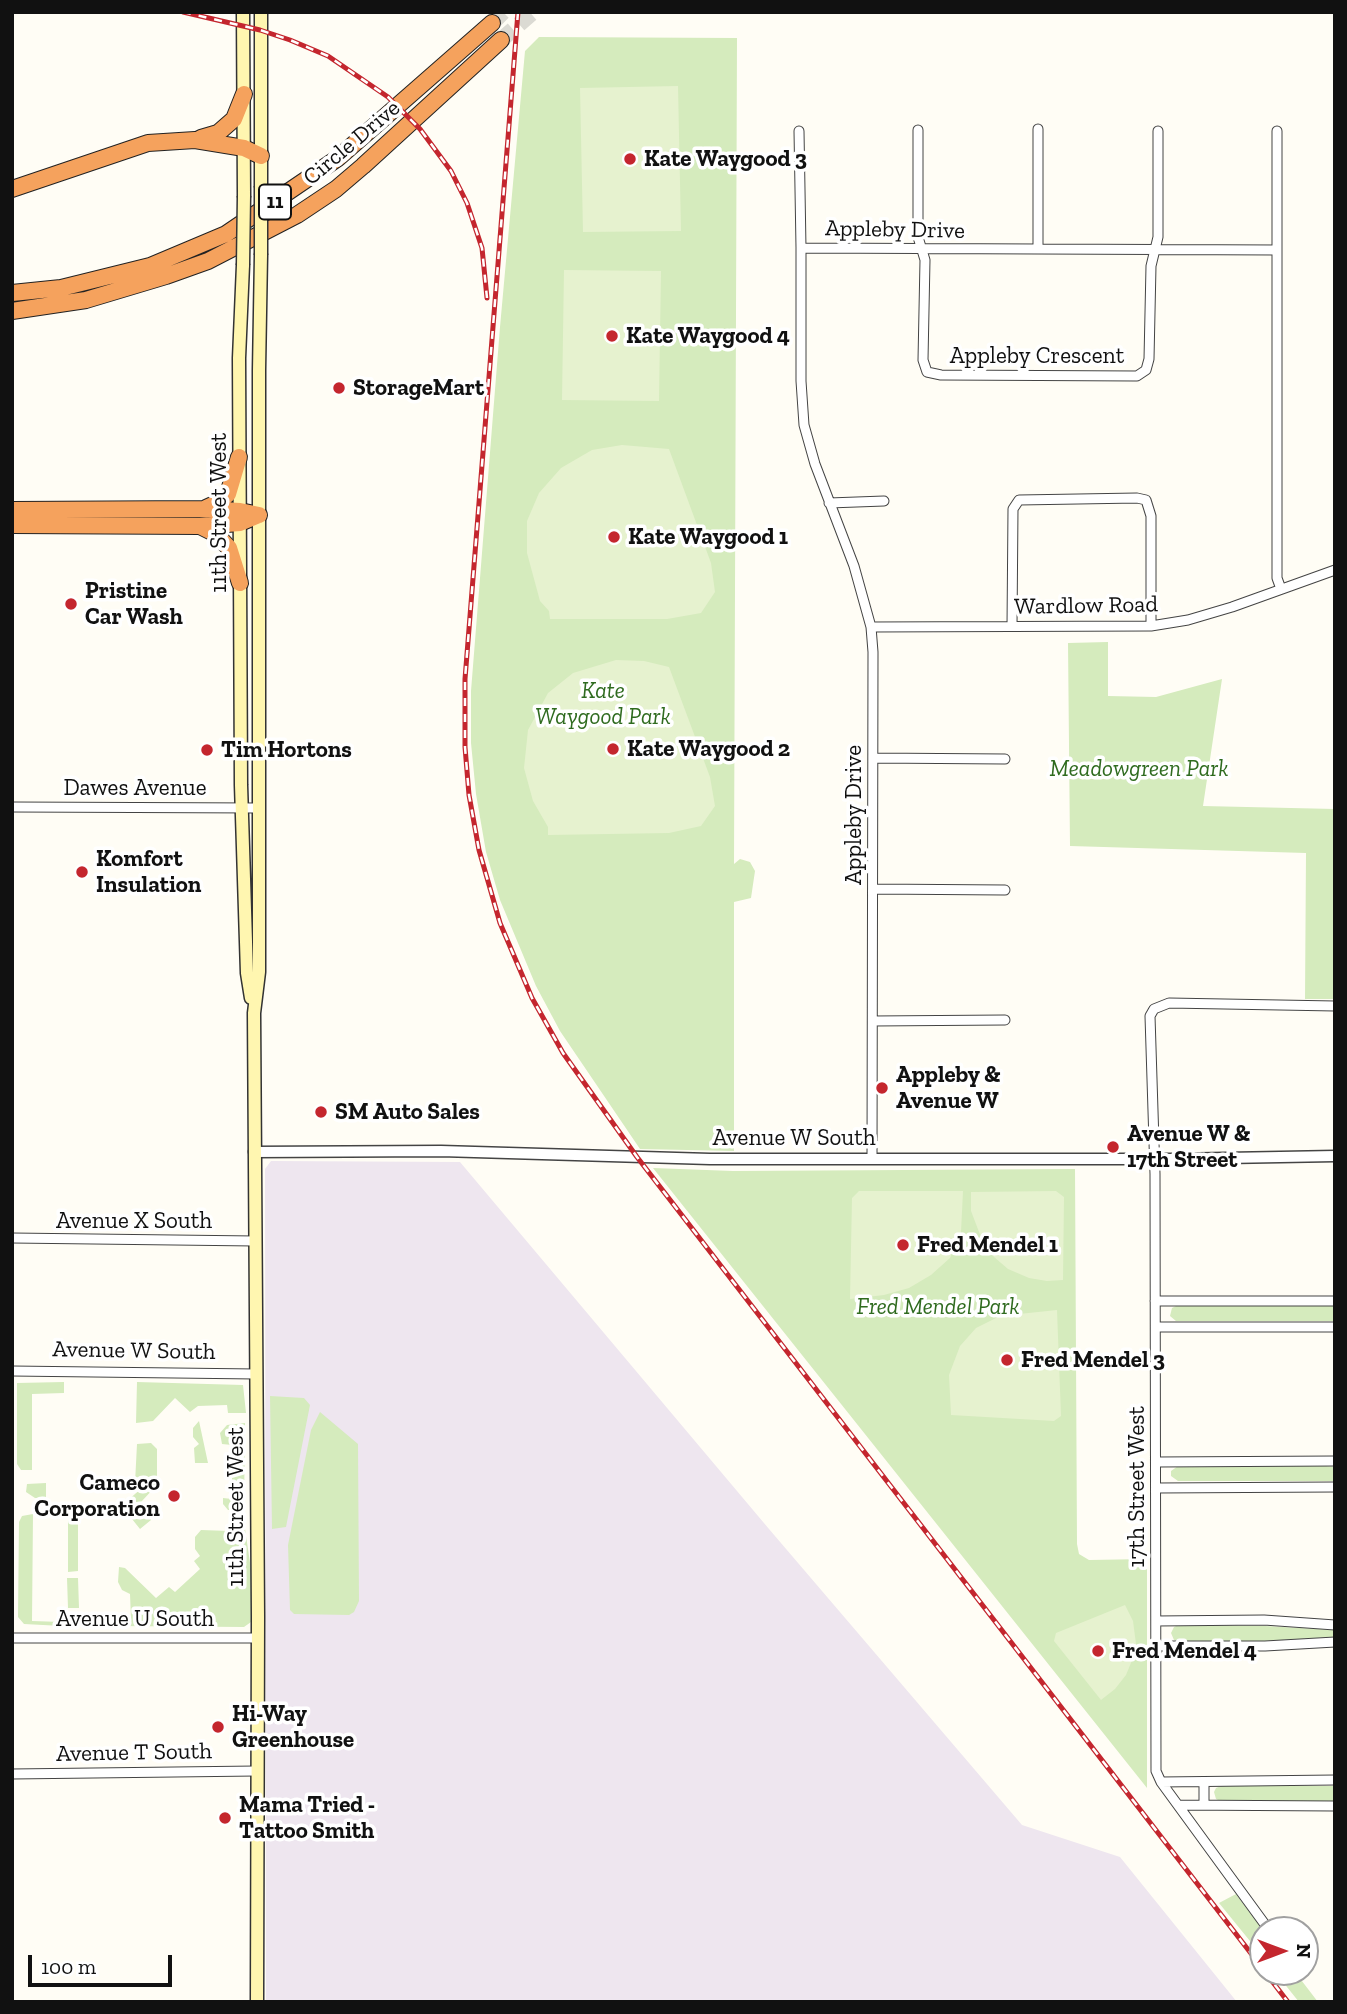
<!DOCTYPE html>
<html>
<head>
<meta charset="utf-8">
<style>
	body { margin:0 }
	#map { position:relative; width:1347px; height:2014px; overflow:hidden; background:#fffdf5; font-family:"Zilla Slab",serif }
	canvas { display:block }
	.frame { position:absolute; inset:0; border:14px solid #111; pointer-events:none }
	.north { position:absolute; left:1249px; top:1916px; width:70px; height:70px; box-sizing:border-box; background:#fff; border:2px solid #a0a0a0; border-radius:50%; rotate:90deg; font-size:19px; font-weight:700; line-height:28px; text-align:center; color:#111 }
	.north::after { content:''; display:block; margin:auto; width:24px; height:32px; background:#c4262e; clip-path:polygon(50% 0,100% 100%,50% 72%,0 100%) }
	.scale { position:absolute; left:28px; top:1955px; width:144px; height:32px; box-sizing:border-box; border:4px solid #111; border-top:0; padding-left:9px; font-size:21px; line-height:24px; white-space:nowrap; color:#111; -webkit-text-stroke:5px #fff; paint-order:stroke }
</style>
</head>
<body>
<div id="map">
<canvas width="1347" height="2014"></canvas>
<div class="frame"></div>
<div class="north">N</div>
<div class="scale">100 m</div>
</div>
<script>
const ctx = document.querySelector('canvas').getContext('2d');
ctx.lineJoin = 'round';
function fillPath(path, color) { ctx.fillStyle = color; ctx.fill(path, 'evenodd'); }
const shape = rows => new Path2D(rows.map(r => 'M' + r).join(''));
function stroke(path, color, width, dash) { ctx.strokeStyle = color; ctx.lineWidth = width; ctx.lineCap = dash ? 'butt' : 'round'; ctx.setLineDash(dash || []); ctx.stroke(path); }
function write(font, color, halo, rows, align = 'center') {
  ctx.font = font + ' "Zilla Slab",serif'; ctx.lineWidth = 7; ctx.setLineDash([]); ctx.textBaseline = 'middle'; ctx.strokeStyle = halo; ctx.fillStyle = color; for (const [text, x, y, turn = 0] of rows) {
    ctx.save(); ctx.translate(x, y); ctx.rotate((+turn || 0) * Math.PI / 180); ctx.textAlign = isNaN(turn) ? turn : align; if (halo) ctx.strokeText(text, 0, 0); ctx.fillText(text, 0, 0); ctx.restore();
  }
}
fillPath(shape([
	[271,1161,460,1162,769,1529,1022,1825,1120,1857,1237,2002,266,2002,265,1169]
]), '#eee6ef');
fillPath(shape([
	[539,37,737,38,734,864,740,859,750,862,755,871,751,898,734,902,734,1151,640,1149,560,1031,536,986,500,900,486,852,476,794,471,743,471,691,500,327,525,51],
	[1108,642,1108,696,1156,697,1222,679,1203,806,1335,809,1335,999,1305,999,1306,853,1070,846,1068,643],
	[653,1168,733,1171,1075,1169,1077,1544,1079,1554,1089,1560,1147,1559,1147,1788],
	[1325,1305,1335,1306,1335,1321,1176,1321,1170,1316,1172,1308,1176,1306],
	[64,1382,64,1393,32,1394,32,1470,21,1470,17,1464,17,1383],
	[137,1382,243,1385,246,1413,228,1413,227,1405,198,1406,190,1412,175,1398,153,1421,136,1423],
	[270,1396,304,1398,310,1405,286,1527,272,1529],
	[320,1412,358,1444,359,1601,354,1612,349,1615,294,1614,290,1610,288,1545,311,1430],
	[199,1421,208,1463,195,1463,194,1448,199,1444,193,1437,193,1428],
	[245,1423,244,1510,228,1510,223,1504,223,1498,232,1499,232,1445,222,1444,220,1433,227,1425],
	[151,1443,157,1449,157,1485,141,1502,126,1502,144,1486,135,1483,137,1444],
	[1178,1466,1326,1466,1335,1467,1335,1481,1178,1481,1171,1476,1171,1471],
	[46,1483,46,1498,35,1498,26,1492,27,1484],
	[151,1508,151,1520,140,1529,128,1514,128,1509],
	[68,1513,78,1513,78,1571,68,1572],
	[33,1514,32,1621,62,1622,62,1626,24,1624,18,1617,19,1522,22,1516],
	[231,1522,244,1522,258,1617,244,1627,118,1626,131,1619,130,1594,122,1590,118,1582,119,1567,125,1568,156,1598,169,1587,175,1592,200,1569,194,1561,200,1556,195,1549,195,1537,201,1530,230,1531],
	[67,1578,78,1578,79,1608,68,1608],
	[1178,1625,1265,1626,1335,1630,1335,1637,1265,1641,1179,1641,1174,1640,1171,1633,1174,1627],
	[1221,1786,1335,1786,1335,1801,1220,1801,1216,1799,1214,1792,1216,1788],
	[1236,1894,1263,1930,1263,1957,1219,1903],
	[1275,1972,1295,1972,1318,2002,1299,2002]
]), '#d5ebbd');
fillPath(shape([
	[678,86,681,231,583,232,580,88],
	[564,270,661,271,659,401,562,400],
	[622,445,669,449,711,563,715,592,701,613,667,619,550,619,549,611,540,601,527,553,527,521,539,493,561,468,592,450],
	[616,660,644,661,669,667,710,777,715,806,701,826,669,833,548,835,548,827,533,801,524,768,528,730,548,693,573,673],
	[859,1191,963,1191,961,1232,950,1258,931,1275,909,1288,884,1295,850,1299,852,1198],
	[1056,1191,1064,1197,1063,1280,1047,1281,1029,1278,1008,1269,994,1257,984,1245,971,1211,971,1192],
	[1057,1310,1061,1416,1054,1421,951,1415,949,1375,960,1346,976,1328,1000,1316],
	[1125,1605,1133,1621,1136,1644,1133,1658,1126,1675,1115,1689,1101,1700,1054,1641,1056,1633]
]), '#e6f2cf');
stroke(shape([
	[492,23,503,12],
	[501,40,533,12]
]), '#dbdad3', 16, [16, 8]);
const minor = shape([
	[918,130,918,237,925,260,923,360,927,372,941,375,1137,376,1146,370,1149,359,1151,266,1158,237,1158,131],
	[799,131,801,248],
	[1277,131,1277,250],
	[1038,249,1038,129],
	[829,503,884,501],
	[1012,626,1013,509,1019,500,1137,498,1146,500,1151,516,1151,626],
	[871,627,1151,626,1188,620,1232,607,1335,570],
	[873,758,1005,759],
	[12,807,258,808],
	[874,889,1005,890],
	[873,1021,1005,1020],
	[872,1159,873,652,871,627,854,566,815,464,804,425,801,381,801,248,1277,250,1277,578,1281,589],
	[12,1238,255,1241],
	[1155,1301,1335,1301],
	[1156,1327,1335,1327],
	[12,1371,256,1374],
	[1157,1462,1335,1461],
	[1157,1488,1335,1487],
	[1156,1621,1264,1620,1335,1625],
	[12,1638,258,1638],
	[1156,1646,1265,1646,1335,1642],
	[12,1774,256,1771],
	[1161,1782,1335,1780],
	[1178,1805,1335,1806],
	[1204,1805,1204,1782],
	[1269,1930,1161,1782,1156,1771,1155,1174,1150,1016,1154,1009,1169,1003,1335,1006]
]);
const tertiary = shape([
	[254,1152,441,1151,710,1159,1171,1159,1335,1156]
]);
const secondary = shape([
	[243,12,244,196],
	[261,12,261,186],
	[243,265,239,358,241,785,247,973,251,998],
	[257,2002,258,1617,254,1013,259,972,259,370,261,255]
]);
const motorway = shape([
	[201,138,218,133,234,119,244,94],
	[12,189,148,143,195,140,244,148,261,156],
	[12,293,61,288,150,266,226,234,338,158,492,23],
	[12,311,86,300,166,276,208,261,297,215,336,189,363,166,501,40],
	[206,508,219,502,228,494,239,457],
	[12,510,204,509,240,511,259,515],
	[12,525,200,526,240,523,259,515],
	[200,526,216,534,229,548,240,583]
]);
stroke(minor, '#444', 11);
stroke(tertiary, '#444', 13);
stroke(secondary, '#333', 15);
stroke(motorway, '#222', 18);
stroke(minor, '#fff', 9);
stroke(tertiary, '#fff', 10);
stroke(secondary, '#fff6b0', 12);
stroke(motorway, '#f5a25d', 16);
const rail = shape([
	[183,12,260,30,290,40,328,56,388,97,420,129,451,171,467,203,482,248,487,298],
	[518,12,465,679,465,747,469,795,479,850,500,923,532,998,563,1053,637,1157,1263,1969],
	[1265,1972,1288,2002]
]);
stroke(rail, '#c4262e', 5);
stroke(rail, '#fff', 2.5, [8]);
const secondaryBridge = shape([
	[261,255,261,186],
	[243,265,244,196]
]);
stroke(secondaryBridge, '#333', 15, []);
stroke(secondaryBridge, '#fff6b0', 12);
for (const [x, y, r, color] of [
	[630,159,7,"#c4262e"],
	[612,336,7,"#c4262e"],
	[339,388,7,"#c4262e"],
	[614,537,7,"#c4262e"],
	[71,604,7,"#c4262e"],
	[613,749,7,"#c4262e"],
	[207,750,7,"#c4262e"],
	[82,872,7,"#c4262e"],
	[882,1088,7,"#c4262e"],
	[321,1112,7,"#c4262e"],
	[1113,1147,7,"#c4262e"],
	[903,1245,7,"#c4262e"],
	[1007,1360,7,"#c4262e"],
	[174,1496,7,"#c4262e"],
	[1098,1651,7,"#c4262e"],
	[218,1727,7,"#c4262e"],
	[225,1818,7,"#c4262e"]
]) { const dot = new Path2D(); dot.arc(x, y, r, 0, 2 * Math.PI); ctx.fillStyle = color; ctx.fill(dot); stroke(dot, '#fff', 2.5); }
for (const [x, y, w] of [
	[275,202,32]
]) { const box = new Path2D(); box.roundRect(x - w / 2, y - 17.5, w, 35, 5); ctx.fillStyle = '#fff'; ctx.fill(box); stroke(box, '#111', 2); }
write('bold 21px', '#111', null, [
	["11",275,202]
]);
write('23px', '#111', '#fff', [
	["Circle Drive",352,143,-40],
	["Appleby Drive",895,230,1],
	["Appleby Crescent",1037,356],
	["11th Street West",219,513,-90],
	["Wardlow Road",1086,606,-1],
	["Dawes Avenue",135,788],
	["Appleby Drive",854,815,-90],
	["Avenue W South",794,1138],
	["Avenue X South",134,1221],
	["Avenue W South",134,1351,1],
	["17th Street West",1137,1487,-90],
	["11th Street West",236,1507,-90],
	["Avenue U South",135,1619],
	["Avenue T South",134,1753,-1]
]);
write('bold 23px', '#111', '#fff', [
	["Kate Waygood 3",644,159],
	["Kate Waygood 4",626,336],
	["StorageMart",353,388],
	["Kate Waygood 1",628,537],
	["Pristine",85,591],
	["Car Wash",85,617],
	["Kate Waygood 2",627,749],
	["Tim Hortons",221,750],
	["Komfort",96,859],
	["Insulation",96,885],
	["Appleby &",896,1075],
	["Avenue W",896,1101],
	["SM Auto Sales",335,1112],
	["Avenue W &",1127,1134],
	["17th Street",1127,1160],
	["Fred Mendel 1",917,1245],
	["Fred Mendel 3",1021,1360],
	["Cameco",160,1483,"right"],
	["Corporation",160,1509,"right"],
	["Fred Mendel 4",1112,1651],
	["Hi-Way",232,1714],
	["Greenhouse",232,1740],
	["Mama Tried -",239,1805],
	["Tattoo Smith",239,1831]
], 'left');
write('italic 23px', '#2f6b1f', '#fff', [
	["Kate",603,691],
	["Waygood Park",603,717],
	["Meadowgreen Park",1139,769],
	["Fred Mendel Park",938,1307]
]);
</script>
</body>
</html>
